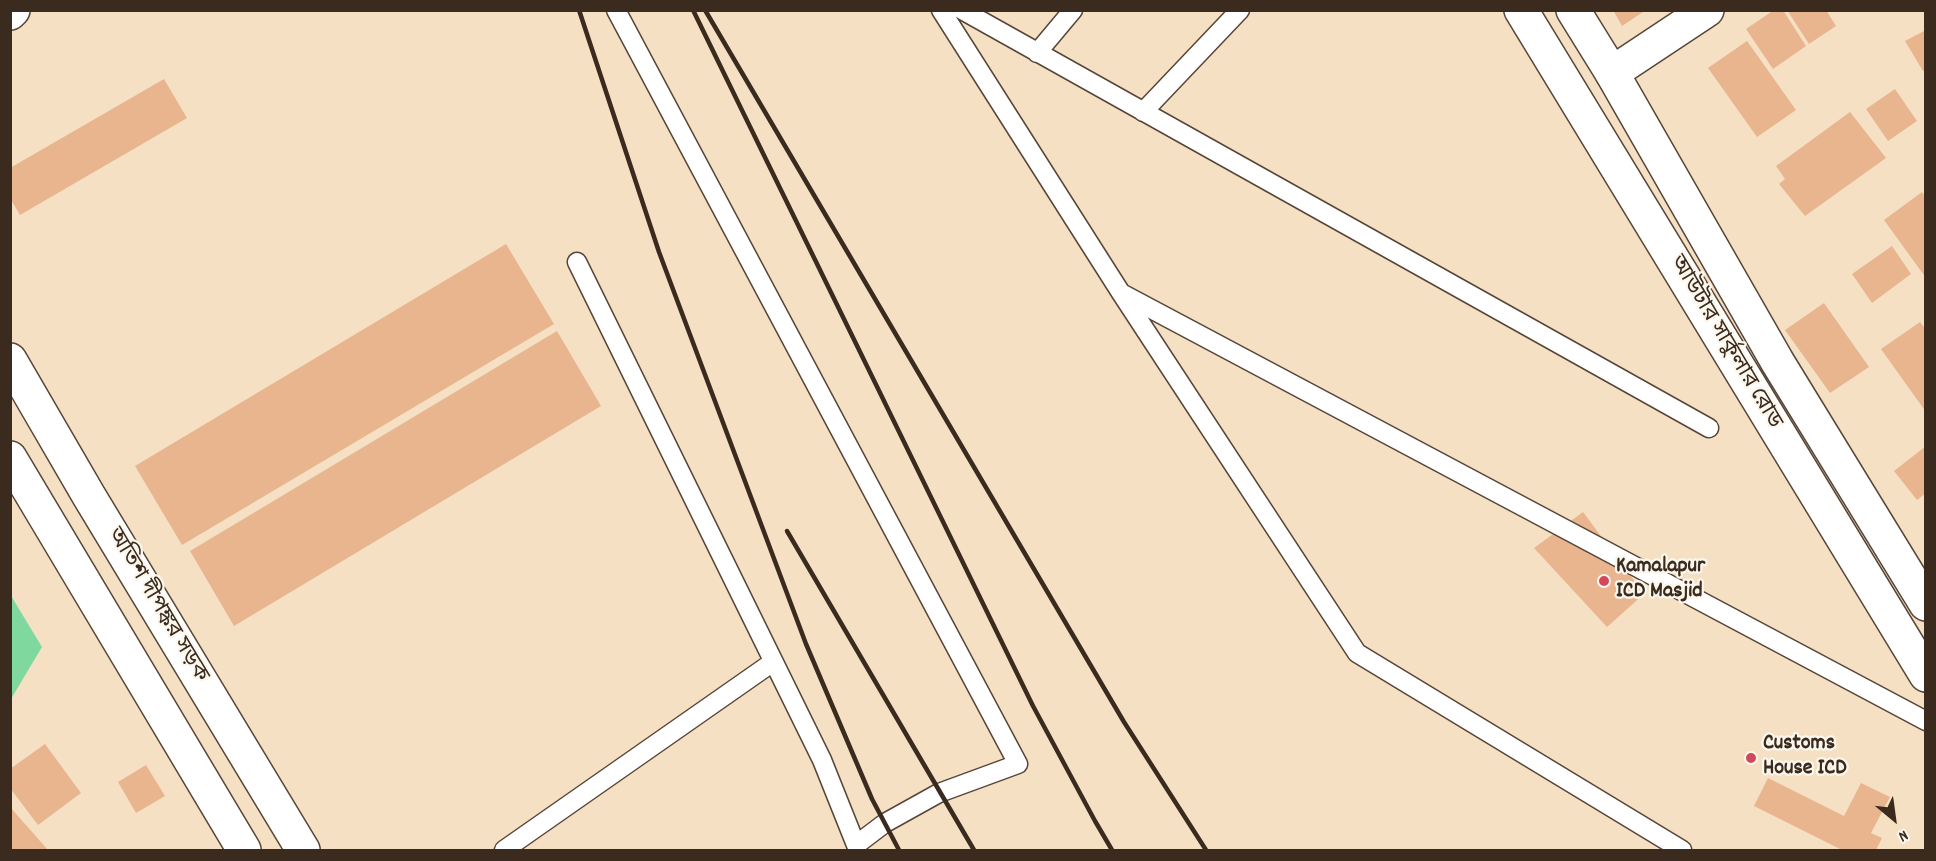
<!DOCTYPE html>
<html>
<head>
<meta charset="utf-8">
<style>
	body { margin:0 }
	#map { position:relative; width:1936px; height:861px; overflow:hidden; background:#f5e0c4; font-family:Dekko,sans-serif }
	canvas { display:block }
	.frame { position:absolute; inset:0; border:12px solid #3b2a1e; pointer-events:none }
	.north { position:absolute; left:1864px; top:789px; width:60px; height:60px; -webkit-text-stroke:4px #fbf7ec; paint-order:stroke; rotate:151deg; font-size:16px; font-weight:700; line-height:24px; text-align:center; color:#3b2a1e }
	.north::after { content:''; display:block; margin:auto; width:21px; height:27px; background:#3b2a1e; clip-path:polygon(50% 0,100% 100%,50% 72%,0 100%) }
</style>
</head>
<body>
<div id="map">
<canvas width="1936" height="861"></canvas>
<div class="frame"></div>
<div class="north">N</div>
</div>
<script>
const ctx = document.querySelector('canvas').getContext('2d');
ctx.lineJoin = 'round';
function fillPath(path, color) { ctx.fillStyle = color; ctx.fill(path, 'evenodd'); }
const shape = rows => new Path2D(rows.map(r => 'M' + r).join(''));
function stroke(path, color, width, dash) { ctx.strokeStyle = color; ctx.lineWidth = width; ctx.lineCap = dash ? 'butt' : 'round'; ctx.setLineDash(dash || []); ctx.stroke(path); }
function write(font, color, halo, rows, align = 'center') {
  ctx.font = font + ' Dekko,"Noto Sans Bengali",sans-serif'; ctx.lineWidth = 4.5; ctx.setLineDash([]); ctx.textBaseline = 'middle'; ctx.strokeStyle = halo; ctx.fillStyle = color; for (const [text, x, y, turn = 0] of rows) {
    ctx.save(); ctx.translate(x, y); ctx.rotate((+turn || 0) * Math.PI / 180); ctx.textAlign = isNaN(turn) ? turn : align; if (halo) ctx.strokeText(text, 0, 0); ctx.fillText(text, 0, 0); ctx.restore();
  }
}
fillPath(shape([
	[10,594,42,647,11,699,10,699]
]), '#7fd99f');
fillPath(shape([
	[1613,10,1646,10,1622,26],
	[1774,10,1783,10,1806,46,1773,69,1746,29],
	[1787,10,1826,10,1836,26,1809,44],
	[1926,30,1926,70,1923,71,1905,41],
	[1747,41,1796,110,1757,137,1708,68],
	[164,79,187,118,20,215,10,198,10,168],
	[1895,89,1917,121,1888,141,1866,109],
	[1850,112,1886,158,1805,216,1779,184,1785,179,1776,166],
	[1922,192,1926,198,1926,278,1884,220],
	[506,244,554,324,182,545,135,466],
	[1892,246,1911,274,1872,303,1852,274],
	[1824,303,1869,367,1830,393,1785,330],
	[1920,322,1926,330,1926,412,1881,349],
	[557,331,601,406,234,626,190,551],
	[1926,446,1926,493,1917,500,1894,471],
	[1583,512,1644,594,1607,627,1534,548],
	[45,744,81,793,38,825,10,788,10,769],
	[146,765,165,796,136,813,118,782],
	[1768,778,1844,816,1861,783,1890,797,1871,833,1882,838,1876,850,1842,850,1754,806],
	[10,807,48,850,10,850]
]), '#e8b58f');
const lane = shape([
	[941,10,1121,293,1357,653,1682,850],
	[962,10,1709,428],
	[1037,53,1073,10],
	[1143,112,1240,10],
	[577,262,822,760,856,845,885,823,939,793,1018,764,616,10],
	[1123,294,1926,721],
	[504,850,773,662]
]);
const street = shape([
	[10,13,13,10],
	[1612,73,1707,10]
]);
const primary = shape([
	[1521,10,1926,675],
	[1573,10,1612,73,1777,361,1926,604],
	[10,360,89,496,303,850],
	[10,458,244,850]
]);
stroke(lane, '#574537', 21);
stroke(street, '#574537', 36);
stroke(primary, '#574537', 36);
stroke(lane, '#fff', 18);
stroke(street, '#fff', 33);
stroke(primary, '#fff', 33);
stroke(shape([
	[579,10,659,252,806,644,872,799,899,850],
	[693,10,1033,706,1095,821,1112,850],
	[705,10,1124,722,1206,850],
	[787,531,974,850]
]), '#3b2a1e', 4.5);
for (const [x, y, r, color] of [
	[1604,581,6,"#d1495b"],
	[1751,758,6,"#d1495b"]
]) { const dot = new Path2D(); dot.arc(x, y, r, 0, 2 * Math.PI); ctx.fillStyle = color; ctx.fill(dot); stroke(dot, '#fbf7ec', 2); }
write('22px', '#3b2a1e', '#fbf7ec', [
	["আউটার সার্কুলার রোড",1724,343,59],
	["অতিশ দীপঙ্কর সড়ক",156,606,59]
]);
write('bold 22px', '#3b2a1e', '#fbf7ec', [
	["Kamalapur",1616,568],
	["ICD Masjid",1616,593],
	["Customs",1763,745],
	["House ICD",1763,770]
], 'left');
</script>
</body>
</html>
